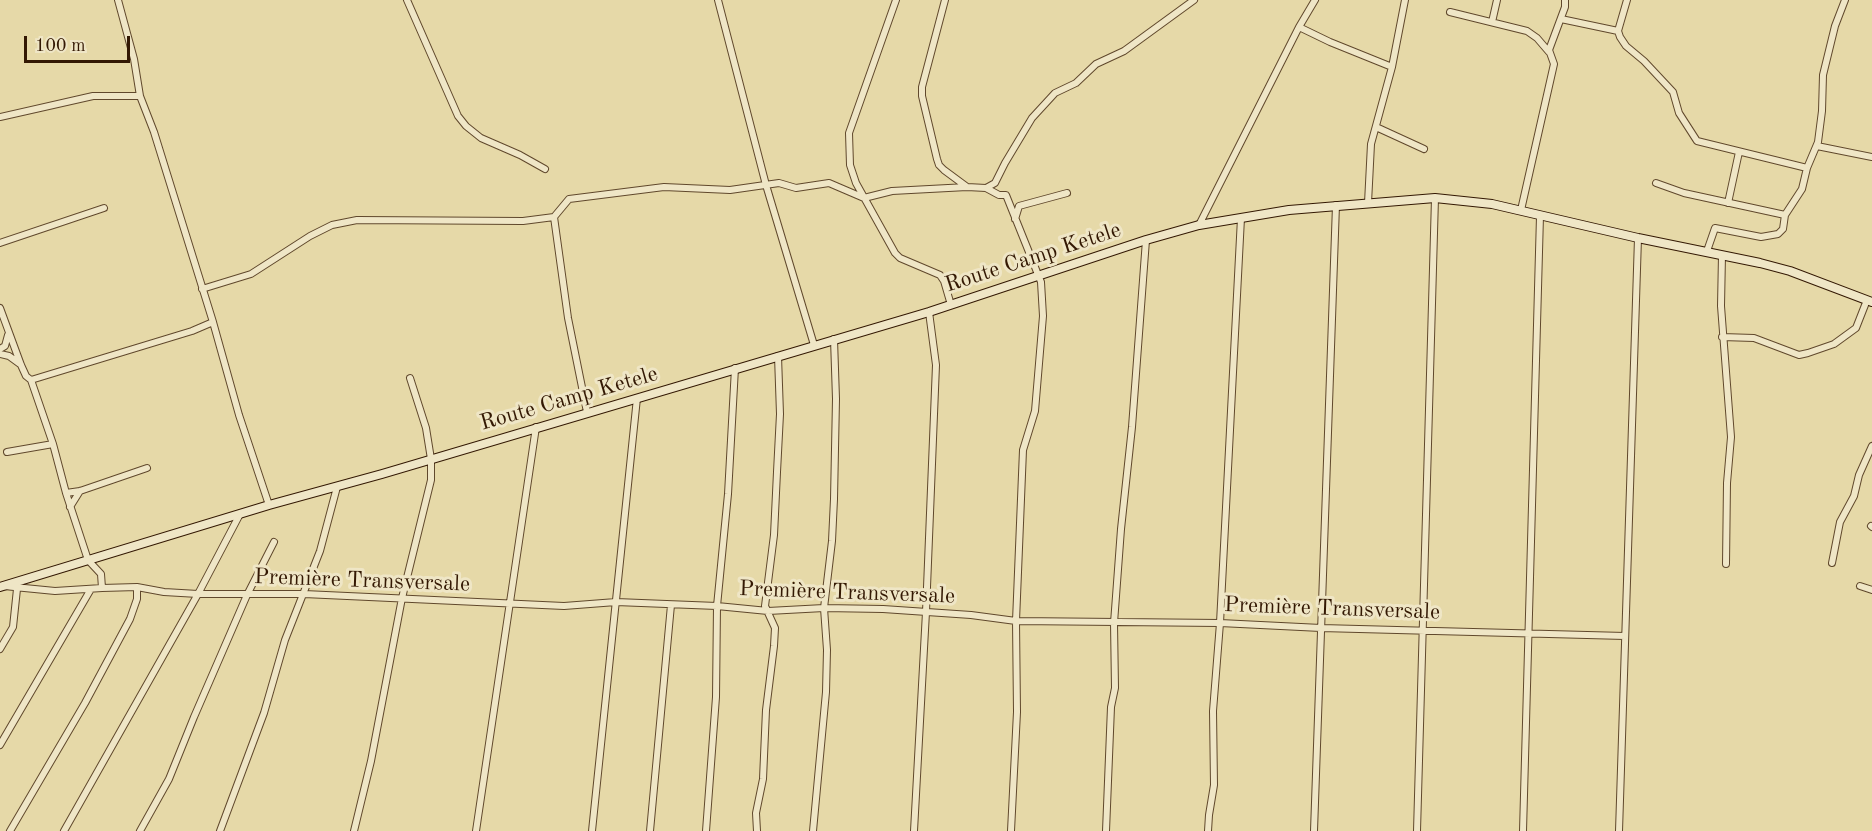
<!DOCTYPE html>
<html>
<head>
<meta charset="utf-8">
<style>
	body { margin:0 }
	#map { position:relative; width:1872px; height:831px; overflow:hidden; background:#e6d9a8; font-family:"Old Standard TT",serif }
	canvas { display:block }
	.scale { position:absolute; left:24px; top:36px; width:106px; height:27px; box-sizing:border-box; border:3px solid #331803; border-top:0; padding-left:8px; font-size:18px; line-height:21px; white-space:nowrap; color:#331803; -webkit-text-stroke:4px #efe6c6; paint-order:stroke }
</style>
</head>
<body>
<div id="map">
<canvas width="1872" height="831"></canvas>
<div class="scale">100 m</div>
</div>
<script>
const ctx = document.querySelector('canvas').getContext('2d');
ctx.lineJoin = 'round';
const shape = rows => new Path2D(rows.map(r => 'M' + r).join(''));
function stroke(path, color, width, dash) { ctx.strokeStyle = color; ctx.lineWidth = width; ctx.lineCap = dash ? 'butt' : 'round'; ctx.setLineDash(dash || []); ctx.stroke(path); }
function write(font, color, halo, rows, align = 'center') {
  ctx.font = font + ' "Old Standard TT",serif'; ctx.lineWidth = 6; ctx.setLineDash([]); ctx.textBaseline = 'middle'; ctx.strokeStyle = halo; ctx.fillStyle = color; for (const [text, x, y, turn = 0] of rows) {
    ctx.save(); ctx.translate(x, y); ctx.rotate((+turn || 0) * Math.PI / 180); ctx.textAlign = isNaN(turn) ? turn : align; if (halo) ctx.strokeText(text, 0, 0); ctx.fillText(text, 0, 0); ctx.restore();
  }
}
const street = shape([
	[118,0,134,59,140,96,154,132,213,322,239,415,269,505],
	[407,0,458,116,466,126,481,138,520,155,545,169],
	[718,0,766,185,814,345],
	[896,0,849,133,850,165,856,183,895,253,900,258,940,275,944,281,951,305],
	[945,0,922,87,922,96,937,159,939,165,944,170,967,187,986,188,999,195,1006,195,1041,282,1043,316,1035,411,1023,450,1016,621,1017,712,1011,831],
	[1627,0,1618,31,1620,37,1626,46,1644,61,1673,92,1679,113,1697,141,1807,168],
	[1450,12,1527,31,1537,38,1549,52],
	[1561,19,1618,31],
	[1492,22,1497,0],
	[1299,27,1330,42,1392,67],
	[0,117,93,96,140,96],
	[1376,127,1424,149],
	[1817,146,1872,157],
	[1656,183,1684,193,1785,215],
	[986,188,995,183,1005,163,1032,118,1055,93,1076,83,1096,64,1124,51,1194,0],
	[1368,203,1371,144,1392,67,1405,0],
	[1728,203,1739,152],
	[1521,210,1554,64,1549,50,1565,7,1565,0],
	[554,217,568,318,587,412],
	[1015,219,1019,206,1067,193],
	[1199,225,1299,27,1315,0],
	[0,243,104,208],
	[1707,251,1715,228,1761,237,1778,234,1783,229,1785,215,1802,189,1807,168,1818,142,1822,111,1823,75,1835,26,1845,0],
	[1722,255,1721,306,1731,437,1727,483,1726,564],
	[202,289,251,274,310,236,332,225,357,220,523,221,554,217,569,199,664,187,730,190,779,183,796,188,829,183,864,198,892,191,967,187],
	[0,308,21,365,26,376,31,380,53,444,66,493,88,560,101,574,102,588,137,587,164,592,198,594,304,594,564,606,616,602,717,606,768,611,824,608,883,609,971,615,1016,621,1220,623,1321,628,1625,636],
	[1722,337,1754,338,1799,355,1808,353,1834,344,1856,328,1867,300],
	[0,349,5,346,8,335],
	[0,354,9,356,20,364],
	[31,380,192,331,213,322],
	[7,452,53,444],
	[66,493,80,491,147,468],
	[70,507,80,491],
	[1871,526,1872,527],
	[1832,563,1840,522,1854,496,1859,475,1872,446],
	[4,586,55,591,102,588],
	[1860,586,1872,590],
	[0,649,13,627,17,589],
	[0,745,91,589],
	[10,831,85,703,130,619,137,599,137,587],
	[64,831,198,594,240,514],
	[140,831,169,779,194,717,247,595,274,542],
	[220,831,264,713,285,640,320,551,337,487],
	[354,831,371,761,402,598,431,480,431,459,426,428,410,378],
	[476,831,536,427],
	[592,831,637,398],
	[650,831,671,605],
	[706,831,716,697,717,606,728,494,735,368],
	[757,831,756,813,763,779,766,710,774,646,775,628,765,606,774,535,777,472,780,414,778,356],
	[813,831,826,692,827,650,824,608,832,541,834,499,836,399,834,339],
	[914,831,926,612,936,365,929,312],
	[1106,831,1111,707,1115,688,1114,623,1121,529,1132,427,1146,240],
	[1208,831,1209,815,1214,785,1213,711,1220,623,1241,218],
	[1314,831,1336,205],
	[1417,831,1435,198],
	[1523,831,1540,216],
	[1619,831,1638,238]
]);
const secondary = shape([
	[0,587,269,505,382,474,929,312,1146,240,1199,225,1289,210,1435,198,1492,204,1638,238,1760,263,1790,271,1872,302]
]);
stroke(street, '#60482c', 8);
stroke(secondary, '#331803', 10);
stroke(street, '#efe6c6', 6);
stroke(secondary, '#efe6c6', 8);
write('22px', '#331803', '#efe6c6', [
	["Route Camp Ketele",1033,258,-18],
	["Route Camp Ketele",569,399,-16],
	["Première Transversale",362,581,2],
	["Première Transversale",847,593,2],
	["Première Transversale",1332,609,2]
]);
</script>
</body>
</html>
